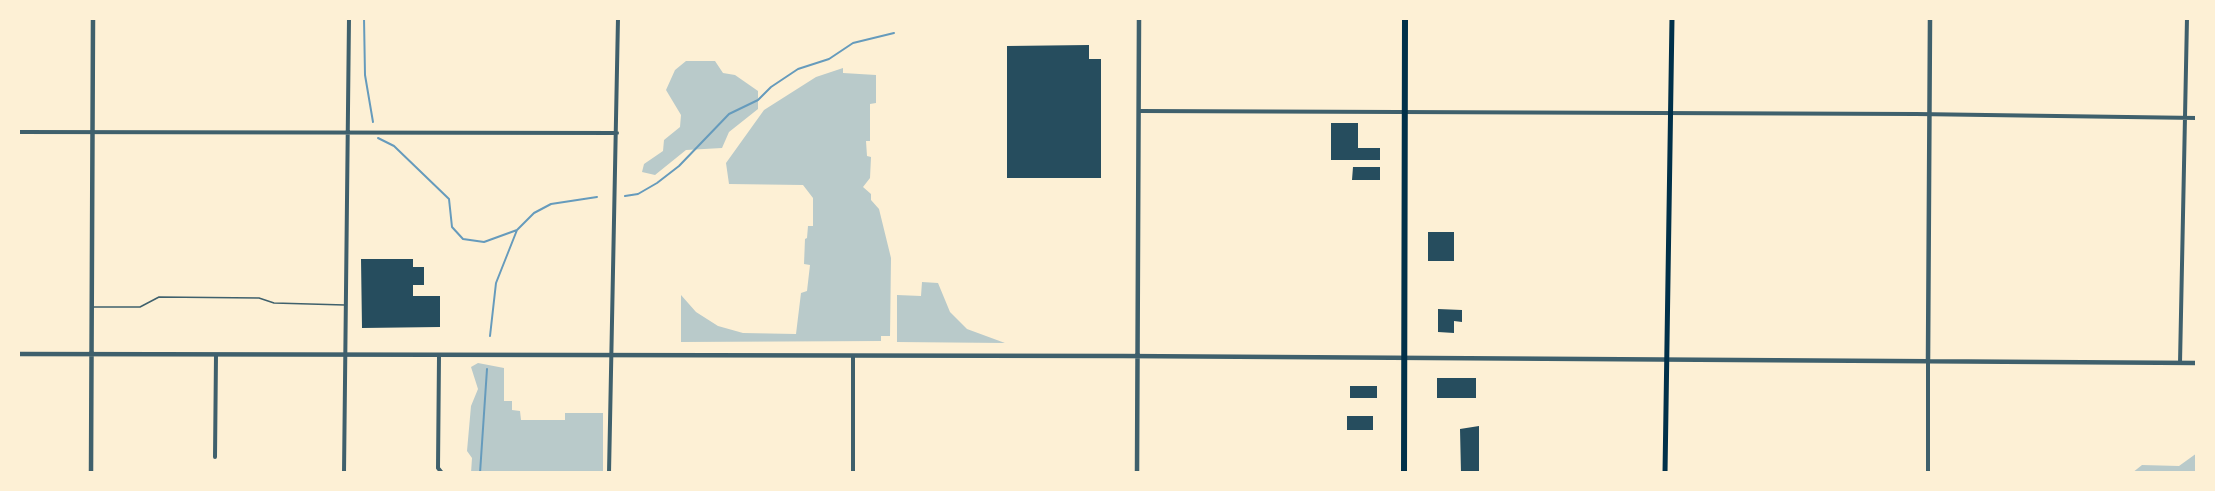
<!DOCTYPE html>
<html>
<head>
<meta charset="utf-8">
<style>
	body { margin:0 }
	#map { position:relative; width:2215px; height:491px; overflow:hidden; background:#fdf0d5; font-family:"Fira Sans Condensed",sans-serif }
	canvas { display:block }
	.frame { position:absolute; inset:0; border:20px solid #fdf0d5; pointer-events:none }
</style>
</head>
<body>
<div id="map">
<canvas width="2215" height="491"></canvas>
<div class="frame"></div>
</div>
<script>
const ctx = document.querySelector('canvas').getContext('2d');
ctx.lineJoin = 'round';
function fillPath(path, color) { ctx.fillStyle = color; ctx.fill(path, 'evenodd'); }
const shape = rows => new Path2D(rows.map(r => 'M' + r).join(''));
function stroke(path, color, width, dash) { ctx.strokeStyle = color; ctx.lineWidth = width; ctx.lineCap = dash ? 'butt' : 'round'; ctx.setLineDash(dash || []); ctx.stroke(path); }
fillPath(shape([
	[686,61,715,61,723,73,735,75,758,91,758,109,729,132,722,148,686,150,655,175,642,172,644,164,663,151,664,140,680,127,681,115,666,90,675,70],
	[843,68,843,73,876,75,876,103,870,104,870,141,866,141,867,156,871,157,870,178,863,187,871,194,871,200,879,209,891,258,890,336,881,336,881,341,681,342,681,295,696,312,718,326,743,333,796,334,801,293,807,291,810,265,804,264,805,239,807,238,808,226,813,226,813,198,803,185,729,184,726,163,764,110,816,77],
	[922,282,938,283,950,312,967,329,1005,343,897,342,897,295,921,296],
	[478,363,504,368,504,401,512,401,512,410,520,411,521,420,565,420,565,413,603,413,603,473,471,473,472,458,467,451,471,406,478,389,471,367],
	[2197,453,2197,473,2132,473,2142,465,2179,466]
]), '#b9caca');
stroke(shape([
	[364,18,365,75,373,122],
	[1012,18,1013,18],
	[1037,18,1044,18],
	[378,138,394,146,449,199,452,227,463,239,484,242,517,230],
	[625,196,638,194,657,183,679,166,729,114,758,100,771,87,798,69,829,59,853,43,894,33],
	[490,336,496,283,517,230,534,213,551,204,597,197],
	[480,473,487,369]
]), '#669bbc', 2);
fillPath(shape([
	[1089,45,1089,59,1101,59,1101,178,1007,178,1007,46],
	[1331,123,1358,123,1358,148,1380,148,1380,160,1331,160],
	[1353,167,1380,167,1380,180,1352,180],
	[1428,232,1454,232,1454,261,1428,261],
	[361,259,413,259,413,267,424,267,424,285,413,285,413,296,440,296,440,327,362,328],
	[1438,309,1462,310,1462,322,1454,321,1454,333,1438,332],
	[1437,378,1476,378,1476,398,1437,398],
	[1350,386,1377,386,1377,398,1350,398],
	[1347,416,1373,416,1373,430,1347,430],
	[1479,426,1479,473,1461,473,1460,429]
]), '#264d5e');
stroke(shape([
	[92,307,140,307,159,297,259,298,274,303,345,305]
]), '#3f606c', 1.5);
stroke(shape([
	[1139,111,1916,114,2197,118],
	[18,132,617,133],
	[439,356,438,468,442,473],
	[853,356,853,473],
	[2180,363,2187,18],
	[215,457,216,355],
	[344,473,349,18],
	[609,473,618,18],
	[1928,473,1928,361]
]), '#3f606c', 4);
stroke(shape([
	[18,354,1123,356,2197,363],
	[1928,361,1930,18],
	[91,473,93,18],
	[1137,473,1139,18]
]), '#3f606c', 4.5);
stroke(shape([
	[1665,473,1672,18]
]), '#003049', 5);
stroke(shape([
	[1404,473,1405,18]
]), '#003049', 6);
</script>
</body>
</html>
